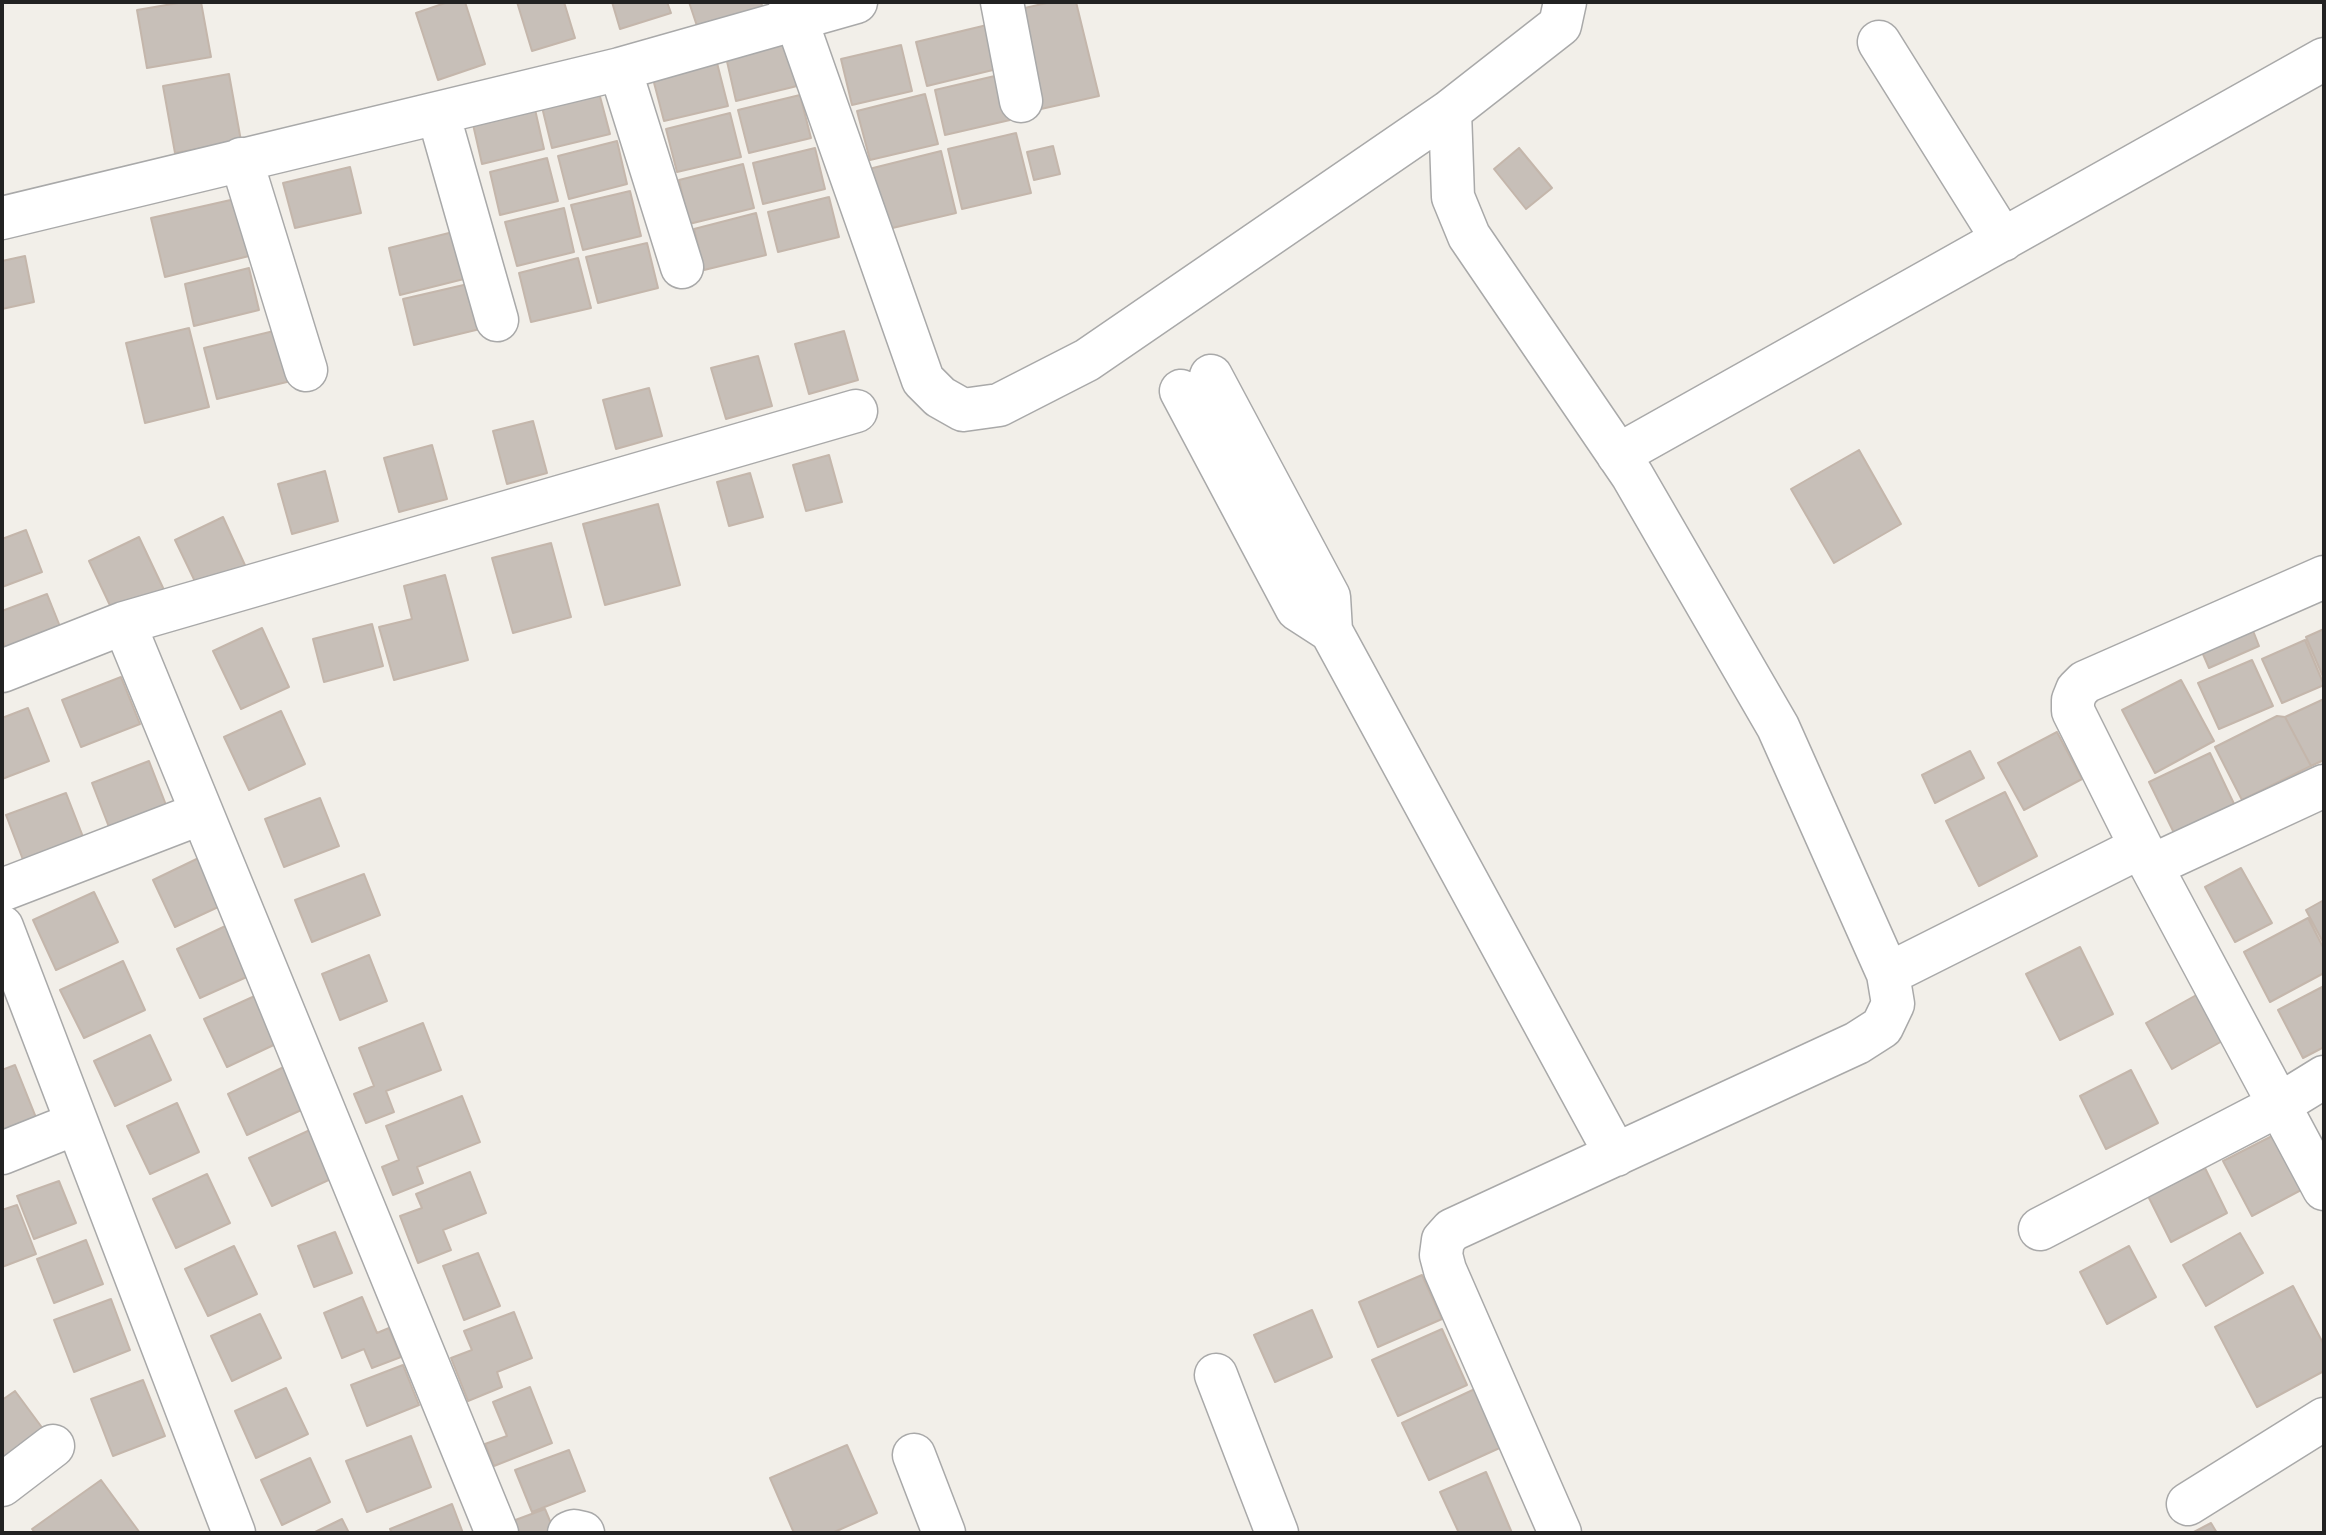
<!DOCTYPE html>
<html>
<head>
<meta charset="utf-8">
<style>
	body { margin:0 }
	#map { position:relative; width:2326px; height:1535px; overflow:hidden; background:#f2efe9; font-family:"Golos Text",sans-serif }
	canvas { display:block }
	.frame { position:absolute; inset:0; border:4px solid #222; pointer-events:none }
</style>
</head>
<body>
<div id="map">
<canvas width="2326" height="1535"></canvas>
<div class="frame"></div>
</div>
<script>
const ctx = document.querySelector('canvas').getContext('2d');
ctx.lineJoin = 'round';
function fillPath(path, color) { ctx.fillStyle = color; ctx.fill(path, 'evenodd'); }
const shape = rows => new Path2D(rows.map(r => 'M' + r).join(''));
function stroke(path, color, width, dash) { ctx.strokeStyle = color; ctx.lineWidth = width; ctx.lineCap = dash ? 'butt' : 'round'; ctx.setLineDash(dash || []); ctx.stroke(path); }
const building = shape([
	[184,2,201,2,211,57,147,68,137,10,184,2],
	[448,2,465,2,485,64,438,80,416,13,448,2],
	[517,2,564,2,575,38,532,51,517,2],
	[612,2,667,2,671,13,620,29,612,2],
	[689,2,761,2,764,12,699,32,689,2],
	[1051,2,1076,2,1099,96,1041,109,1016,10,1051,2],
	[987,25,997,69,927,86,916,42,987,25],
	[787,42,797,86,736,101,726,57,787,42],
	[901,45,912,91,852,105,841,59,901,45],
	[716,59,728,106,664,121,652,75,716,59],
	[229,74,241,141,175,153,163,86,229,74],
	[999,75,1010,120,945,135,935,90,999,75],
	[598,89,610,134,552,148,541,103,598,89],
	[925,94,938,144,870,160,857,111,925,94],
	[800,95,811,138,749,153,738,110,800,95],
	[534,105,544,149,482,164,472,120,534,105],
	[730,113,741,157,677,172,666,129,730,113],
	[1016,133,1031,193,962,209,948,149,1016,133],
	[617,141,627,184,569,199,558,156,617,141],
	[1053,146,1060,174,1034,180,1027,152,1053,146],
	[815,148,825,189,763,204,753,163,815,148],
	[1519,148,1552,188,1526,209,1494,169,1519,148],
	[941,151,956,213,884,230,869,169,941,151],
	[547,158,558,201,500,215,490,172,547,158],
	[743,164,754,208,689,224,679,180,743,164],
	[350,167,361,213,295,228,283,183,350,167],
	[630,191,641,236,583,250,571,205,630,191],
	[829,197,839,237,778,252,768,212,829,197],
	[235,199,249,256,165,277,151,218,235,199],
	[564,208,574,252,517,266,505,222,564,208],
	[756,213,766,255,704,270,694,229,756,213],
	[453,232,464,279,400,295,389,248,453,232],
	[647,243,658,288,598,303,586,257,647,243],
	[25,256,34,302,2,309,2,261,25,256],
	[578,258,591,308,531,322,519,273,578,258],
	[249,268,259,310,194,326,185,284,249,268],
	[468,284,480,329,414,345,403,299,468,284],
	[189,328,209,407,145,423,126,343,189,328],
	[282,329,295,380,217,399,204,348,282,329],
	[844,331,858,380,809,394,795,344,844,331],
	[758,356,772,406,726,419,711,368,758,356],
	[649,388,662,436,616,449,603,400,649,388],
	[533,421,547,473,507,484,493,431,533,421],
	[432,445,447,499,399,512,384,458,432,445],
	[1859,450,1901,524,1834,563,1791,489,1859,450],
	[829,455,842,502,806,511,793,465,829,455],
	[325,471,338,521,292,534,278,484,325,471],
	[750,473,763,517,729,526,717,482,750,473],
	[658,504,680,585,605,605,583,524,658,504],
	[223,517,249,574,202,596,175,540,223,517],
	[26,530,42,572,2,587,2,539,26,530],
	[139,537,165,592,115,616,89,561,139,537],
	[551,543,571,617,513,633,492,558,551,543],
	[445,575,468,660,394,680,379,627,412,619,404,586,445,575],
	[47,594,65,639,10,660,2,639,2,611,47,594],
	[2250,623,2259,646,2209,668,2199,645,2250,623],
	[372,624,383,666,324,682,313,639,372,624],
	[262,628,289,687,241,709,213,651,262,628],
	[2324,629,2324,679,2306,637,2324,629],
	[2305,640,2324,685,2282,703,2262,659,2305,640],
	[2252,660,2273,706,2219,729,2198,683,2252,660],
	[121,677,140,724,81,747,62,700,121,677],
	[2181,680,2214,741,2155,773,2122,710,2181,680],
	[2324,699,2324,760,2311,766,2285,717,2324,699],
	[28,708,49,761,2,779,2,718,28,708],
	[281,711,305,764,249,790,224,737,281,711],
	[2277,716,2285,717,2311,766,2242,800,2215,747,2277,716],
	[2057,732,2082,779,2024,810,1998,763,2057,732],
	[1970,751,1984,778,1935,803,1922,775,1970,751],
	[2210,753,2236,808,2176,837,2149,782,2210,753],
	[149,761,171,818,114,840,92,783,149,761],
	[2005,792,2037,856,1979,886,1946,821,2005,792],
	[66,793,85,842,25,865,6,815,66,793],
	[320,798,339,846,284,867,265,819,320,798],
	[207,854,229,902,175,927,153,880,207,854],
	[2241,868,2272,923,2235,942,2205,887,2241,868],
	[364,874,380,915,312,942,295,900,364,874],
	[94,892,118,942,56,970,33,920,94,892],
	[2324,900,2324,944,2306,910,2324,900],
	[2308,918,2324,949,2324,973,2270,1002,2244,952,2308,918],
	[236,921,260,971,200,998,177,949,236,921],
	[2080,947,2113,1014,2060,1040,2026,974,2080,947],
	[369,955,387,1001,340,1020,322,974,369,955],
	[123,961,145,1010,84,1038,60,990,123,961],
	[2324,986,2324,1047,2303,1058,2278,1010,2324,986],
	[2200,993,2226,1039,2172,1069,2146,1023,2200,993],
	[257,995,280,1042,227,1067,204,1019,257,995],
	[423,1023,441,1070,386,1091,394,1112,366,1123,354,1094,374,1086,359,1048,423,1023],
	[150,1035,171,1080,115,1106,94,1061,150,1035],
	[290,1064,310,1106,247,1135,228,1094,290,1064],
	[15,1065,37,1120,2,1133,2,1070,15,1065],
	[2131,1070,2158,1123,2106,1149,2080,1096,2131,1070],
	[462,1096,480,1142,417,1167,423,1183,393,1195,382,1167,399,1160,386,1126,462,1096],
	[177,1103,199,1152,150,1174,127,1126,177,1103],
	[310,1130,333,1178,272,1206,249,1158,310,1130],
	[2274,1135,2303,1189,2252,1216,2223,1161,2274,1135],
	[2205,1168,2227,1213,2171,1242,2148,1196,2205,1168],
	[470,1172,486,1213,443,1230,451,1250,418,1263,400,1216,422,1208,416,1194,470,1172],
	[207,1174,230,1223,176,1248,153,1199,207,1174],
	[59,1181,76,1223,34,1239,17,1196,59,1181],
	[17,1205,36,1254,2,1267,2,1210,17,1205],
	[335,1232,352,1273,314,1287,298,1246,335,1232],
	[2240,1233,2263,1273,2206,1306,2183,1265,2240,1233],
	[86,1240,103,1284,54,1303,37,1259,86,1240],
	[234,1246,257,1294,208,1316,185,1269,234,1246],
	[2129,1246,2156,1297,2107,1324,2080,1272,2129,1246],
	[478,1253,500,1306,464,1320,443,1266,478,1253],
	[1422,1275,1442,1319,1378,1347,1359,1302,1422,1275],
	[2293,1286,2324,1345,2324,1371,2257,1407,2215,1327,2293,1286],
	[362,1297,377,1333,389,1328,401,1357,372,1368,364,1349,342,1358,324,1313,362,1297],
	[111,1299,130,1350,74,1372,54,1320,111,1299],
	[1312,1310,1332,1357,1275,1382,1254,1335,1312,1310],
	[514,1312,532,1358,497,1372,502,1387,468,1401,451,1358,472,1350,464,1331,514,1312],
	[260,1314,281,1358,232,1381,211,1336,260,1314],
	[1442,1329,1467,1385,1398,1416,1372,1360,1442,1329],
	[403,1365,419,1405,367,1426,351,1385,403,1365],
	[143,1380,165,1436,113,1456,91,1399,143,1380],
	[530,1387,552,1443,494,1466,485,1444,507,1436,493,1402,530,1387],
	[286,1388,308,1434,256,1458,235,1411,286,1388],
	[1477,1388,1504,1446,1429,1480,1402,1423,1477,1388],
	[15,1391,49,1437,2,1470,2,1400,15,1391],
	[411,1436,431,1487,367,1512,346,1461,411,1436],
	[847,1445,877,1513,832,1533,794,1533,770,1478,847,1445],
	[569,1450,585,1491,532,1512,515,1470,569,1450],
	[310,1458,330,1502,282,1525,261,1480,310,1458],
	[1486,1472,1512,1533,1459,1533,1440,1492,1486,1472],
	[101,1480,140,1533,35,1533,32,1529,101,1480],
	[452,1504,463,1533,392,1533,390,1529,452,1504],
	[545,1509,555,1533,515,1533,510,1522,545,1509],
	[342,1519,349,1533,313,1533,342,1519],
	[2211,1523,2217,1533,2192,1533,2211,1523]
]);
fillPath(building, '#c7bfb8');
stroke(building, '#c4b6ab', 2);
const minor = shape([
	[790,2,923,380,940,397,963,410,999,405,1087,360,1450,111,1560,25,1565,2],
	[1002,2,1021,101],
	[1879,42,2003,240],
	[620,69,682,267],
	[1450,111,1453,197,1469,236,1632,475,1778,727,1888,974,1893,1004,1882,1027,1857,1043,1452,1230,1443,1240,1441,1255,1445,1270,1560,1533],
	[438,113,497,320],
	[241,159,306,370],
	[2,218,620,69,856,2],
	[1211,376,1329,597,1331,631],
	[1181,391,1297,609,1331,631,1616,1155],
	[1618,455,2324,59],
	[2324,577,2085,682,2077,690,2073,700,2073,711,2141,847,2324,1189],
	[124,623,202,813],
	[2,671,124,623,856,411],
	[2151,866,2324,786],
	[2,890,202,813,497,1533],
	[2,927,234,1533],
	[1888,974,2141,847],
	[2,1153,77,1123],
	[2040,1229,2277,1106,2324,1077],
	[1216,1375,1277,1533],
	[914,1455,944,1533],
	[2,1485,53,1446],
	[2188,1504,2324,1419],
	[569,1533,574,1531,583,1533]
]);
stroke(minor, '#a9a9a9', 45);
stroke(minor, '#fff', 42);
</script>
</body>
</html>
